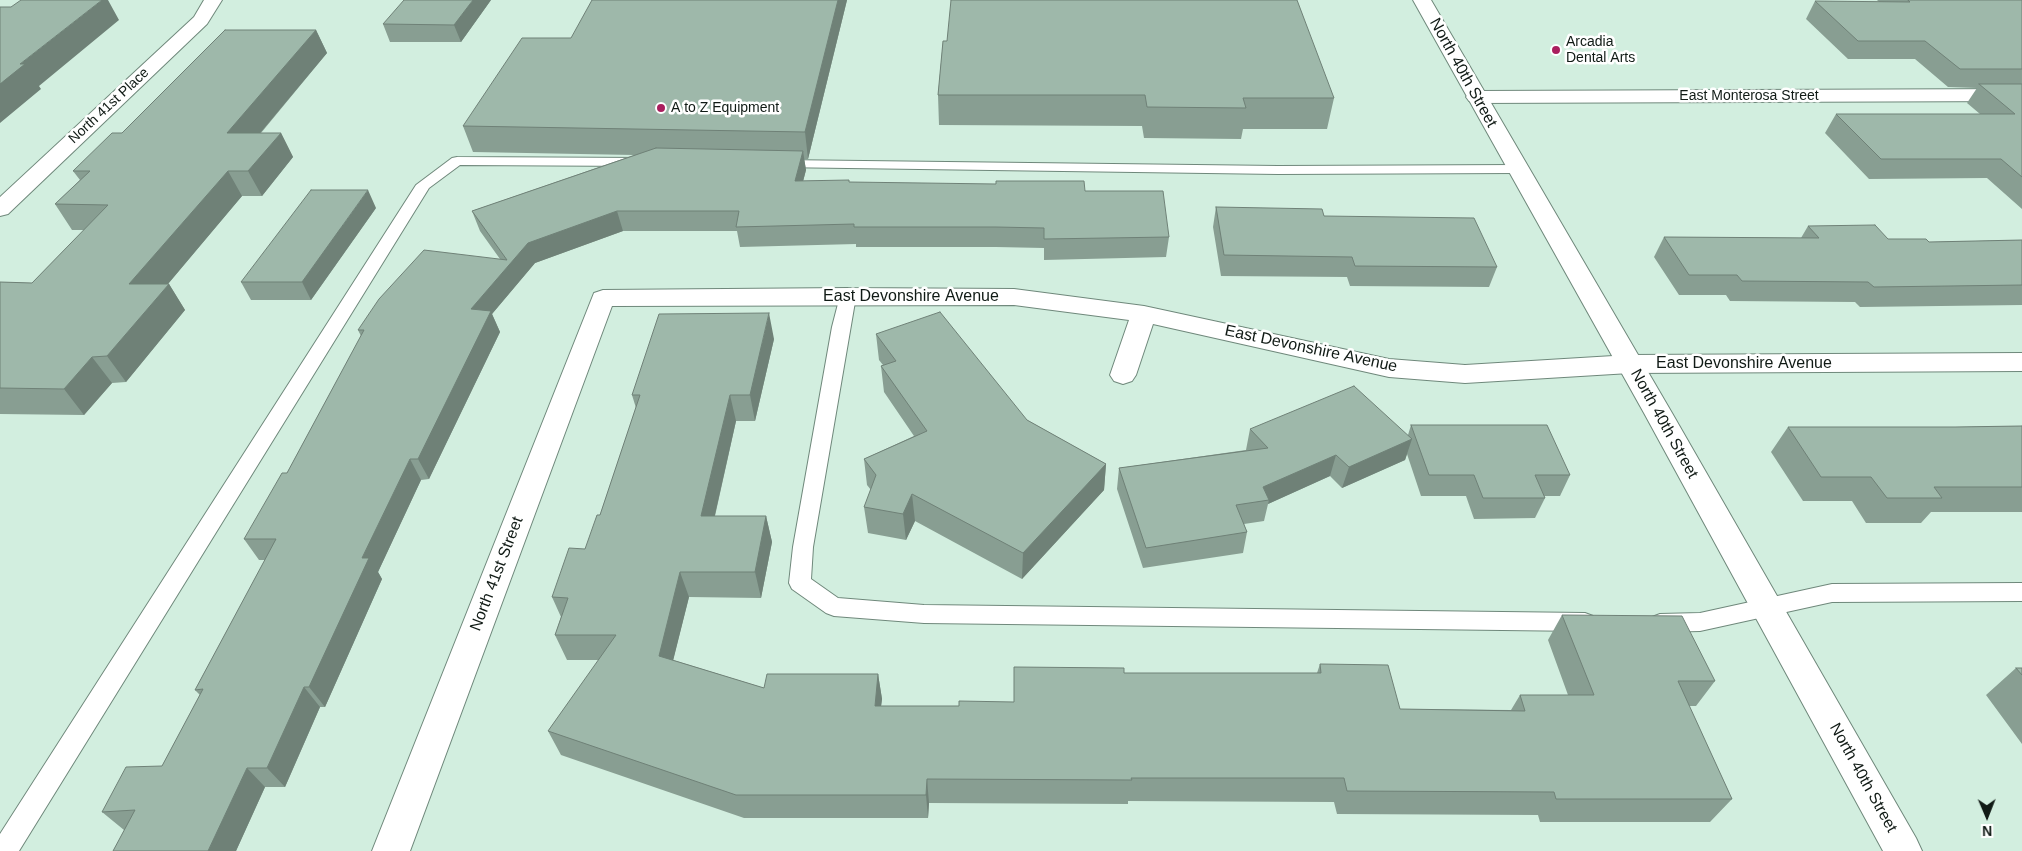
<!DOCTYPE html>
<html>
<head>
<meta charset="utf-8">
<style>
	body { margin:0 }
	#map { position:relative; width:2022px; height:851px; overflow:hidden; background:#d2eedf; font-family:Arial,sans-serif }
	canvas { display:block }
	.north { position:absolute; left:1962px; top:791px; width:50px; height:50px; -webkit-text-stroke:4px #fff; paint-order:stroke; rotate:179deg; font-size:14px; font-weight:700; line-height:20px; text-align:center; color:#101a15 }
	.north::after { content:''; display:block; margin:auto; width:18px; height:22px; background:#101a15; clip-path:polygon(50% 0,100% 100%,50% 72%,0 100%) }
</style>
</head>
<body>
<div id="map">
<canvas width="2022" height="851"></canvas>
<div class="north">N</div>
</div>
<script>
const ctx = document.querySelector('canvas').getContext('2d');
ctx.lineJoin = 'round';
const shape = rows => new Path2D(rows.map(r => 'M' + r).join(''));
function stroke(path, color, width, dash) { ctx.strokeStyle = color; ctx.lineWidth = width; ctx.lineCap = dash ? 'butt' : 'round'; ctx.setLineDash(dash || []); ctx.stroke(path); }
function fillPath(path, color) { ctx.fillStyle = color; ctx.fill(path, 'evenodd'); }
function write(font, color, halo, rows, align = 'center') {
  ctx.font = font + ' Arial,sans-serif'; ctx.lineWidth = 5; ctx.setLineDash([]); ctx.textBaseline = 'middle'; ctx.strokeStyle = halo; ctx.fillStyle = color; for (const [text, x, y, turn = 0] of rows) {
    ctx.save(); ctx.translate(x, y); ctx.rotate((+turn || 0) * Math.PI / 180); ctx.textAlign = isNaN(turn) ? turn : align; if (halo) ctx.strokeText(text, 0, 0); ctx.fillText(text, 0, 0); ctx.restore();
  }
}
const service = shape([
	[457,157,643,158,648,159,650,162,648,165,643,166,460,165,429,188,19,851,0,851,0,834,416,185,452,158,457,157],
	[781,160,1278,166,1517,165,1522,166,1524,169,1522,172,1517,173,1278,174,776,167,774,164,776,161,781,160],
	[848,291,854,292,856,296,813,547,811,579,838,598,924,605,1585,613,1593,616,1596,622,1593,628,1585,631,924,623,834,616,826,613,792,589,789,583,793,547,832,327,840,296,842,292,848,291],
	[2022,583,2022,601,1832,602,1700,631,1660,632,1652,629,1649,623,1652,617,1660,614,1700,613,1832,584,2022,583]
]);
const minor = shape([
	[204,0,222,0,207,24,8,214,0,216,0,197,194,17,204,0],
	[2022,89,2022,101,1476,103,1469,101,1466,97,1469,93,1476,91,2022,89],
	[848,288,1014,289,1144,306,1389,359,1465,365,1630,355,2022,353,2022,371,1630,373,1465,383,1389,377,1153,324,1136,375,1132,381,1123,384,1114,381,1110,375,1129,320,1014,305,612,306,410,851,372,851,594,293,603,290,848,288]
]);
const secondary = shape([
	[1413,0,1431,0,1672,413,1916,838,1922,851,1883,851,1644,413,1413,0]
]);
stroke(service, '#6f887b', 2);
stroke(minor, '#6f887b', 2);
stroke(secondary, '#6f887b', 2);
fillPath(service, '#fff');
fillPath(minor, '#fff');
fillPath(secondary, '#fff');
fillPath(shape([
	[491,0,461,42,390,42,383,24],
	[847,0,808,159,804,159,806,170,803,181,849,182,1085,191,1169,237,1166,257,1044,260,1044,248,996,247,856,247,856,244,740,247,737,231,623,231,535,263,492,314,500,332,429,479,421,480,378,572,382,579,325,707,320,707,285,787,265,787,236,851,113,851,125,830,124,830,102,812,162,766,200,695,195,690,265,560,259,560,244,539,287,473,361,336,358,330,500,259,480,231,472,211,634,155,473,152,463,126,571,38],
	[1877,0,2022,0,2022,209,1987,178,1869,179,1825,133,1836,114,1980,114,1967,103,1977,88,1948,87,1915,59,1848,59,1806,19,1815,1,1879,2],
	[316,30,327,53,261,133,281,133,293,157,262,196,242,196,168,284,169,284,185,310,126,382,112,383,84,415,0,414,0,282,32,283,84,230,72,230,55,204,80,180,73,171],
	[943,41,1334,98,1327,129,1243,129,1241,139,1144,138,1142,126,939,125,938,95],
	[1216,207,1324,216,1497,267,1489,287,1350,286,1347,277,1221,276,1213,227],
	[376,208,311,300,251,300,241,282],
	[1808,226,1888,239,1929,242,2022,240,2022,305,1860,307,1855,302,1730,301,1726,295,1679,295,1654,257,1664,237,1801,238],
	[876,334,1027,420,1106,464,1104,490,1022,579,915,521,906,540,868,533,864,507,871,490,867,485,864,459,914,436,884,392,881,366,883,365,879,360],
	[774,339,755,421,736,421,715,516,766,516,772,542,761,598,689,597,673,660,764,688,878,674,882,699,881,706,959,706,1014,702,1124,673,1317,673,1320,664,1400,709,1511,710,1520,695,1568,695,1548,640,1562,615,1715,681,1696,706,1689,706,1732,799,1710,822,1540,822,1538,815,1337,814,1334,802,1128,801,1128,804,929,803,928,818,744,818,561,755,548,731,599,660,567,660,555,635,561,617,552,597,585,549,600,515,636,408,632,395],
	[1411,425,1570,475,1560,496,1544,496,1545,498,1535,518,1474,519,1466,496,1421,496,1407,454,1405,460,1342,488,1330,476,1268,504,1264,521,1244,524,1247,532,1243,553,1143,568,1117,489,1119,468,1246,450,1250,429,1408,435],
	[2022,426,2022,512,1931,512,1921,523,1866,523,1852,501,1803,501,1771,452,1788,427,1955,427],
	[2016,668,2022,668,2022,744,1986,695]
]), '#889e92');
fillPath(shape([
	[102,0,108,0,119,20,39,86,41,89,0,123,0,84,20,64],
	[473,0,491,0,461,42,454,25],
	[838,0,847,0,808,159,805,132],
	[316,30,327,53,240,157,227,133],
	[281,133,293,157,262,196,248,171],
	[803,151,806,170,798,201,795,181],
	[228,171,242,196,146,310,129,284],
	[368,190,376,208,311,300,302,282],
	[617,211,623,231,535,263,492,314,500,332,429,479,418,459,471,309,528,243],
	[169,284,185,310,126,382,107,356],
	[769,313,774,339,755,421,750,395],
	[92,357,112,383,84,415,64,389],
	[730,395,736,421,709,541,701,516],
	[1412,439,1405,460,1342,488,1349,467],
	[1336,455,1330,476,1268,504,1269,500,1263,487],
	[410,459,421,480,378,572,382,579,325,707,309,687,362,558],
	[1106,464,1104,490,1022,579,1023,553],
	[912,494,915,521,906,540,903,514],
	[766,516,772,542,761,598,755,572],
	[680,572,689,597,668,681,659,656],
	[878,674,882,699,878,730,875,706],
	[304,687,320,707,285,787,267,768],
	[247,768,265,787,236,851,208,851],
	[927,779,929,803,928,818,926,795]
]), '#6f8177');
const building = shape([
	[21,0,102,0,20,64,25,64,0,84,0,7,11,7,21,0],
	[404,0,473,0,454,25,383,24,404,0],
	[592,0,838,0,805,132,463,126,522,38,571,38,592,0],
	[951,0,1297,0,1334,98,1243,98,1246,108,1147,107,1145,95,938,95,943,41,947,41,951,0],
	[1908,0,2022,0,2022,69,1960,69,1925,41,1858,41,1815,1,1910,2,1908,0],
	[225,30,316,30,227,133,281,133,248,171,228,171,129,284,169,284,107,356,92,357,64,389,0,388,0,282,32,283,108,205,55,204,90,171,73,171,112,133,122,133,225,30],
	[1979,84,2022,84,2022,177,2001,159,1881,159,1836,114,2015,114,1979,84],
	[656,148,803,151,795,181,849,180,849,182,996,184,996,181,1084,181,1085,191,1163,191,1169,237,1044,239,1044,228,996,227,854,227,854,224,736,227,739,211,617,211,528,243,471,309,491,311,418,459,410,459,362,558,369,558,309,687,304,687,267,768,247,768,208,851,113,851,135,810,102,812,126,767,162,766,203,689,195,690,276,539,244,539,282,473,287,473,364,330,358,330,379,299,424,250,507,260,472,211,656,148],
	[311,190,368,190,302,282,241,282,311,190],
	[1216,207,1322,209,1324,216,1474,218,1497,267,1355,266,1352,257,1224,255,1216,207],
	[1875,225,1888,239,1926,239,1929,242,2022,240,2022,285,1874,287,1868,282,1742,281,1737,275,1689,275,1664,237,1819,238,1808,226,1875,225],
	[940,312,1027,420,1106,464,1023,553,912,494,903,514,864,507,876,475,864,459,927,431,881,366,896,361,876,334,940,312],
	[769,313,750,395,730,395,701,516,766,516,755,572,680,572,659,656,764,688,767,674,878,674,875,706,959,706,959,701,1014,702,1014,667,1124,668,1124,673,1321,673,1320,664,1388,665,1400,709,1525,711,1520,695,1594,695,1562,615,1682,616,1715,681,1678,681,1732,799,1556,799,1554,792,1347,791,1344,778,1131,778,1132,780,927,779,926,795,736,795,548,731,616,635,555,635,568,598,552,597,569,548,585,549,597,515,600,515,640,395,632,395,659,314,769,313],
	[1354,386,1412,439,1349,467,1336,455,1263,487,1269,500,1236,505,1247,532,1146,548,1119,468,1268,448,1250,429,1354,386],
	[1411,425,1547,425,1570,475,1535,475,1545,498,1483,498,1474,475,1429,475,1411,425],
	[2022,426,2022,487,1934,487,1942,498,1887,498,1871,477,1821,477,1788,427,1955,427,2022,426],
	[2016,668,2022,668,2022,675,2016,668]
]);
fillPath(building, '#9eb8aa');
stroke(building, '#6f8177', 1);
for (const [x, y, r, color] of [
	[1556,50,5,"#aa1e5e"],
	[661,108,5,"#aa1e5e"]
]) { const dot = new Path2D(); dot.arc(x, y, r, 0, 2 * Math.PI); ctx.fillStyle = color; ctx.fill(dot); stroke(dot, '#fff', 2); }
write('14px', '#101a15', '#fff', [
	["Arcadia",1566,42],
	["Dental Arts",1566,58],
	["A to Z Equipment",671,108]
], 'left');
write('14px', '#101a15', '#fff', [
	["East Monterosa Street",1749,96],
	["North 41st Place",109,106,-43]
]);
write('16px', '#101a15', '#fff', [
	["North 40th Street",1463,73,61],
	["East Devonshire Avenue",911,297],
	["East Devonshire Avenue",1311,349,12],
	["East Devonshire Avenue",1744,364],
	["North 40th Street",1664,424,61],
	["North 41st Street",497,574,-69],
	["North 40th Street",1863,778,61]
]);
</script>
</body>
</html>
